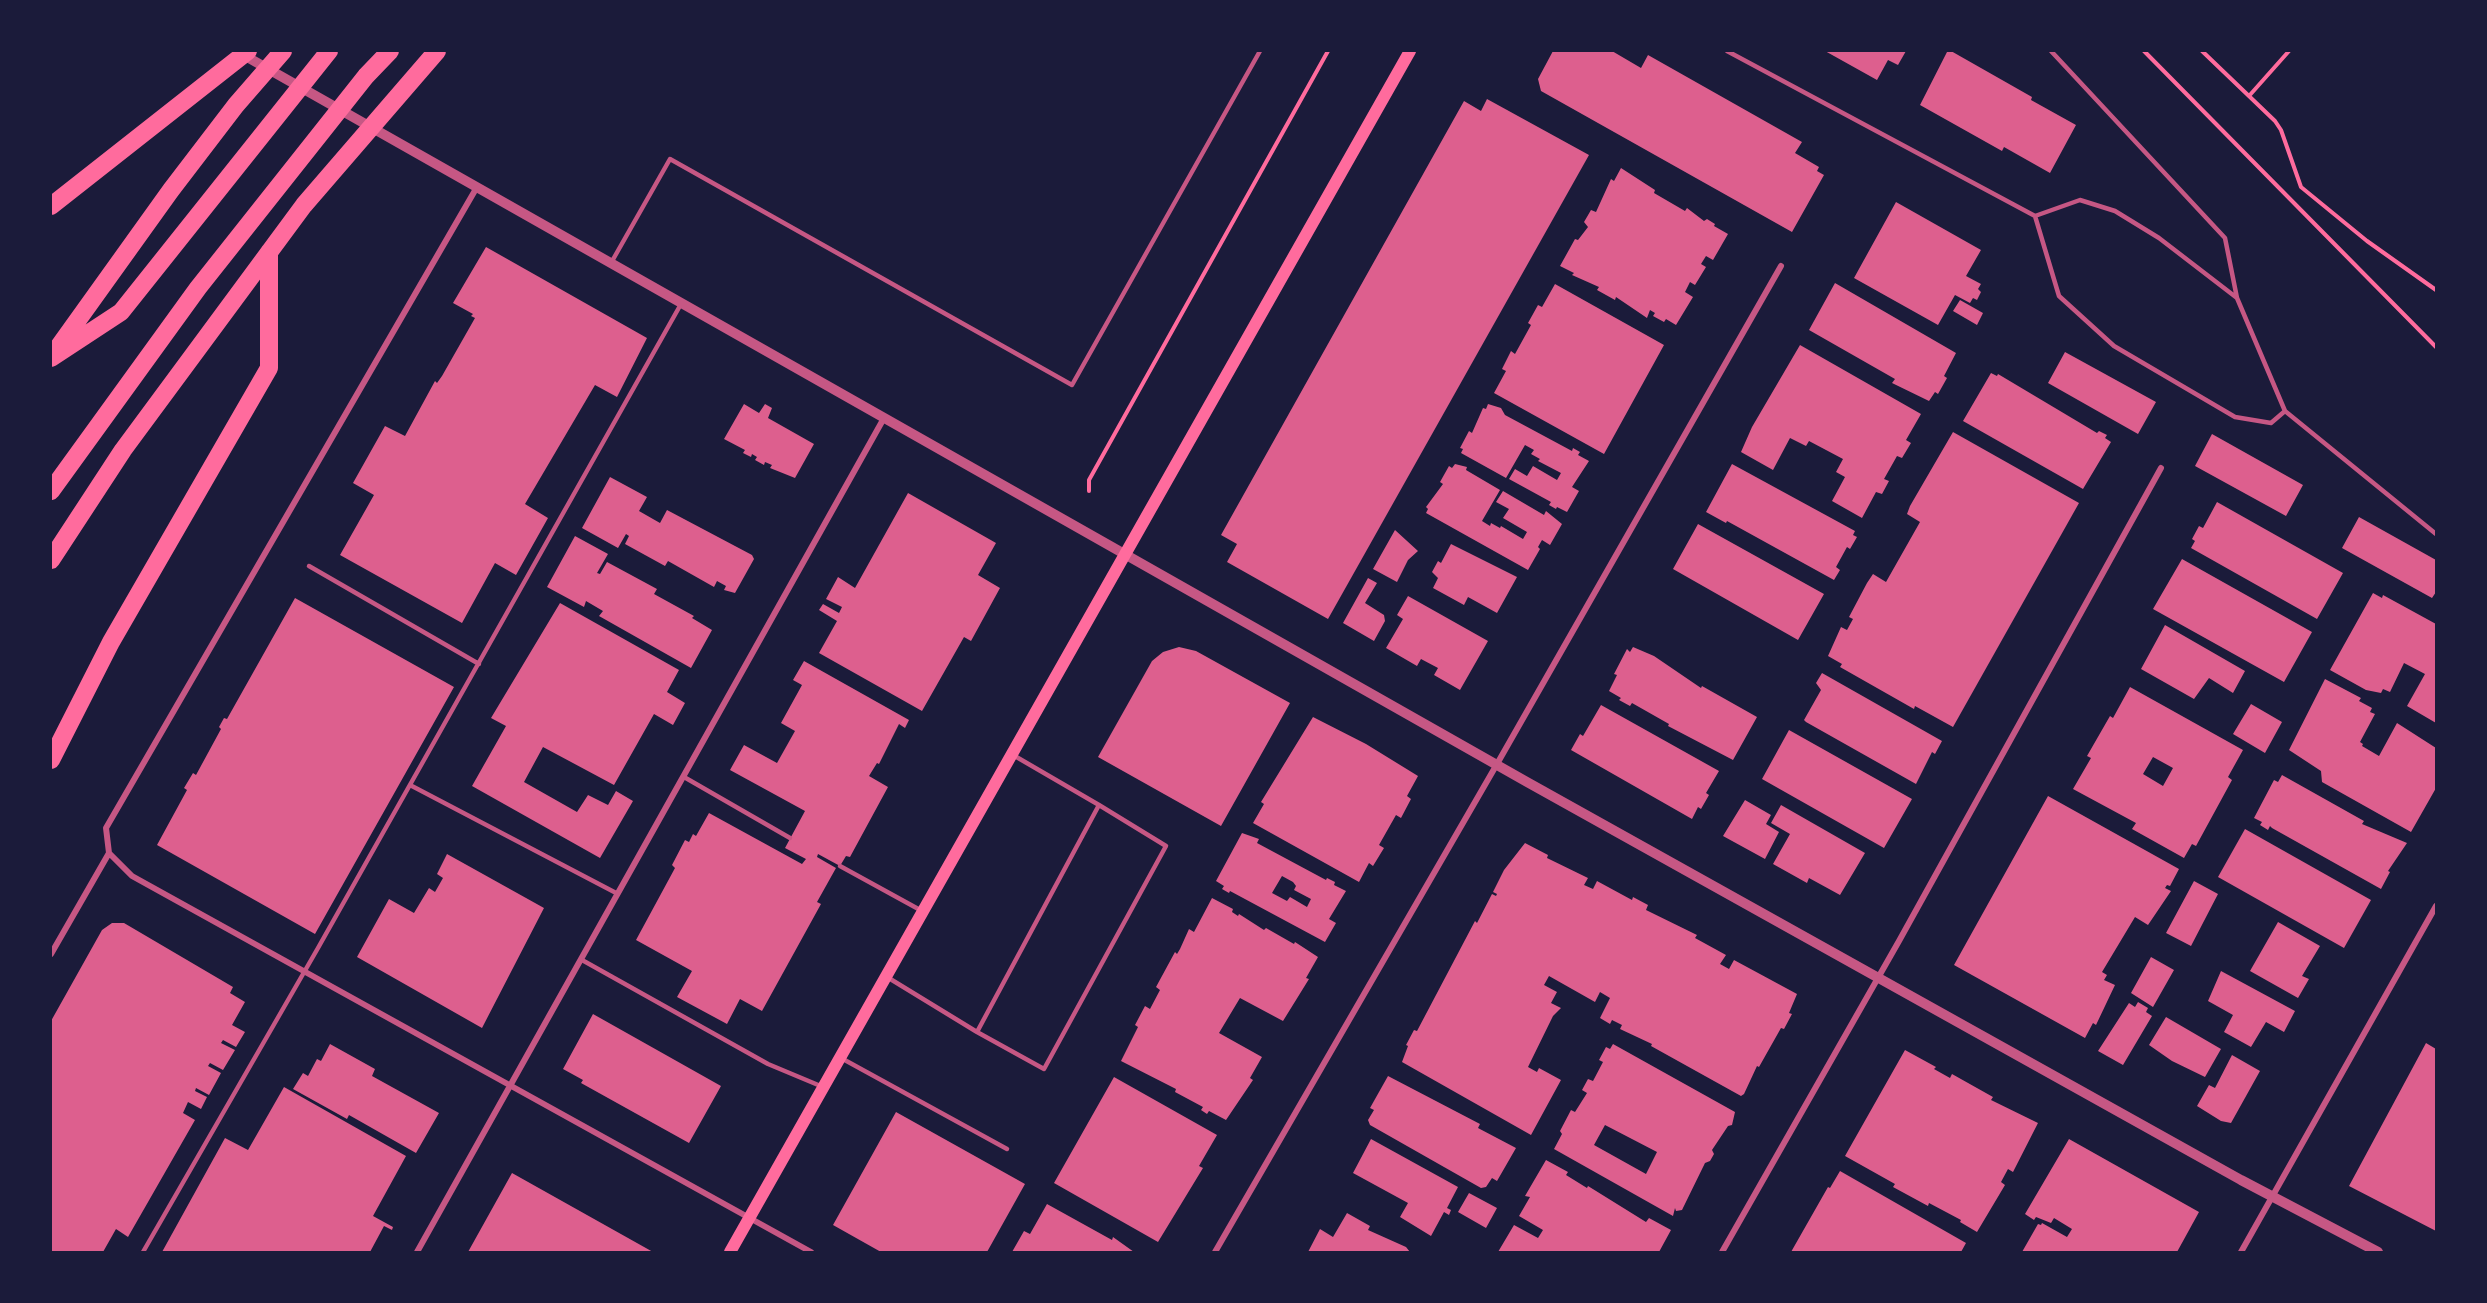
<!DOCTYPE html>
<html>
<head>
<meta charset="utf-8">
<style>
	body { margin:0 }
	#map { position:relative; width:2487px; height:1303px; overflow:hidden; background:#1b1b3a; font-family:"Zilla Slab",serif }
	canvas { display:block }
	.frame { position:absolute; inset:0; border:52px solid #1b1b3a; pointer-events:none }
</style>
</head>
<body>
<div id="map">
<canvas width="2487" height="1303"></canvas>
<div class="frame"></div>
</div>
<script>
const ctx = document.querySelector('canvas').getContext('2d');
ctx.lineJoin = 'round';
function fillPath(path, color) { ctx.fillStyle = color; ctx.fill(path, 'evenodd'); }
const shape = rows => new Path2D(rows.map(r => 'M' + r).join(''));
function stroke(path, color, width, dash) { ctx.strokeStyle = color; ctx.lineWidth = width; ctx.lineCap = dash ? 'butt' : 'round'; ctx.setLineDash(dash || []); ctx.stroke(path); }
fillPath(shape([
	[1553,51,1612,51,1641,68,1648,55,1802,142,1795,153,1819,167,1817,171,1824,175,1792,232,1541,91,1538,79],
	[1825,51,1906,51,1898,65,1888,60,1877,80],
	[1951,51,2032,97,2031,100,2076,125,2050,173,2004,147,2002,151,1920,105,1947,52],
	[1487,99,1589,155,1328,619,1227,562,1237,544,1221,535,1464,101,1481,111],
	[1621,168,1655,190,1654,193,1685,211,1687,208,1704,221,1707,219,1715,224,1714,226,1728,234,1713,260,1706,256,1701,264,1706,267,1695,285,1690,282,1685,292,1693,297,1676,325,1666,319,1664,322,1653,316,1655,313,1650,310,1647,318,1616,297,1615,300,1597,290,1599,287,1572,275,1574,273,1560,266,1575,239,1578,240,1588,227,1584,222,1591,210,1596,212,1611,179,1614,181],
	[1896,202,1981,250,1966,276,1981,284,1978,289,1981,292,1977,300,1973,298,1970,303,1955,295,1938,325,1854,278],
	[486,247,647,338,617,397,595,385,525,504,548,518,516,575,495,563,462,623,340,555,374,495,353,483,385,426,405,436,435,381,437,383,442,376,475,318,471,316,473,314,453,303],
	[1835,283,1956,353,1944,376,1947,378,1938,394,1935,392,1929,401,1892,383,1895,379,1809,330],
	[1555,284,1664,345,1604,454,1494,393,1506,371,1502,369,1511,351,1515,354,1531,325,1528,323,1538,305,1542,307],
	[1960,300,1983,313,1977,325,1953,311],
	[1800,345,1921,414,1906,440,1911,443,1902,458,1897,456,1884,479,1889,481,1882,494,1876,492,1862,518,1832,501,1845,477,1836,472,1843,459,1809,441,1806,446,1790,438,1773,470,1741,452,1752,427],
	[2065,352,2156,402,2138,434,2048,383],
	[1991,373,1997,376,1998,374,2097,433,2099,431,2107,435,2105,438,2111,442,2083,489,1963,421],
	[744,404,759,413,765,404,772,408,768,418,814,444,795,478,770,468,772,465,765,462,764,465,755,460,757,457,752,454,751,457,743,453,745,450,724,439],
	[1488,404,1501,408,1505,415,1572,451,1573,448,1580,452,1578,455,1589,461,1572,487,1579,491,1567,512,1557,507,1556,509,1549,505,1551,502,1509,479,1515,469,1527,476,1533,466,1557,480,1561,473,1538,461,1540,459,1531,454,1534,450,1525,445,1506,478,1461,453,1463,449,1460,448,1469,431,1472,433,1483,408,1486,409],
	[1953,432,2079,503,1953,727,1915,706,1914,709,1840,667,1842,664,1828,656,1841,627,1847,630,1853,619,1849,617,1867,583,1873,574,1886,582,1920,522,1907,514,1910,506],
	[2212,434,2303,485,2286,516,2195,466],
	[1455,464,1467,467,1466,470,1500,490,1482,521,1490,526,1491,523,1500,528,1501,526,1523,539,1527,532,1503,518,1509,509,1496,502,1503,491,1544,515,1546,511,1562,524,1550,545,1542,540,1538,547,1540,549,1528,570,1426,513,1428,509,1426,507,1443,484,1440,482,1449,466,1452,468],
	[1732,464,1855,531,1853,535,1857,537,1850,549,1847,547,1836,567,1840,570,1834,580,1727,521,1726,523,1706,512],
	[610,477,647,497,639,511,660,523,667,510,752,555,754,559,735,593,724,590,726,586,717,581,714,587,668,561,665,566,625,544,629,536,626,534,618,548,582,528],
	[908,493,996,543,978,575,1000,588,971,641,964,637,922,711,819,653,837,621,819,610,823,604,839,613,842,607,826,599,838,577,855,588],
	[2217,502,2343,573,2317,619,2191,548,2195,541,2192,539,2199,526,2203,528],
	[2359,517,2436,560,2436,592,2432,598,2342,548],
	[1698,524,1824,594,1798,640,1673,569],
	[1395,530,1418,551,1408,560,1397,582,1373,569],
	[575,536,608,554,597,573,600,574,607,562,657,589,654,594,694,616,692,618,712,630,691,668,599,616,603,611,586,601,584,607,547,587],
	[1451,544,1517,577,1497,613,1468,597,1464,605,1433,588,1438,578,1432,572,1438,561,1441,563],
	[2182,559,2312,632,2284,682,2153,609],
	[1368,578,1377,583,1365,603,1384,615,1385,621,1374,641,1343,623],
	[2373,593,2382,598,2383,595,2436,624,2436,723,2407,706,2425,674,2404,663,2390,692,2383,689,2381,693,2366,690,2330,670],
	[1408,596,1488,641,1460,690,1434,675,1438,668,1421,659,1417,666,1386,648,1403,619,1397,615],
	[295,598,454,687,315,934,157,845,187,790,184,788,193,773,196,775,221,729,219,727,224,718,227,719],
	[560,603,679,670,667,692,685,703,673,725,654,714,614,785,543,747,524,782,577,812,588,795,608,805,616,791,633,801,600,858,472,786,506,726,491,718],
	[2165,625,2245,671,2233,693,2209,678,2194,699,2141,669],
	[1179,647,1196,651,1290,703,1221,826,1098,757,1152,661,1163,652],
	[1633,647,1654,656,1701,688,1702,686,1757,717,1733,760,1668,726,1669,724,1632,703,1630,706,1619,700,1621,698,1609,691,1617,675,1614,674,1627,649,1630,652],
	[804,661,909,720,905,728,899,724,879,764,877,763,869,776,888,787,850,857,846,856,840,866,818,854,817,857,836,868,817,902,821,904,762,1011,740,999,727,1024,677,997,692,971,636,940,675,868,672,865,685,840,689,842,693,834,696,836,709,813,802,864,806,859,785,848,805,811,730,770,744,745,777,763,795,731,781,723,802,685,793,680],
	[1822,673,1942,741,1935,754,1932,752,1916,784,1806,722,1804,720,1821,690,1816,683],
	[2325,679,2361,698,2359,701,2372,708,2370,712,2375,714,2360,742,2363,744,2362,746,2379,756,2397,723,2436,748,2436,788,2411,832,2322,782,2321,771,2289,750],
	[2130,687,2243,750,2228,777,2232,780,2196,846,2192,844,2184,858,2132,829,2136,823,2073,789,2091,758,2087,756,2110,716,2113,718],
	[2153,757,2173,768,2163,786,2143,774],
	[2251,704,2282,722,2265,753,2233,734],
	[1601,705,1719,771,1706,793,1709,795,1701,809,1698,807,1692,819,1571,750,1580,734,1583,736],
	[1313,717,1366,744,1418,776,1407,796,1411,799,1401,818,1396,815,1379,845,1384,848,1373,866,1369,863,1359,882,1253,823,1264,804,1261,802],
	[1789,730,1912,799,1884,848,1762,779],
	[2282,775,2364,821,2362,824,2407,843,2388,871,2390,872,2381,889,2272,828,2270,826,2268,830,2260,825,2262,822,2254,818,2274,780,2278,782],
	[2048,796,2179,869,2170,886,2167,885,2165,888,2171,891,2148,925,2135,917,2102,972,2107,975,2104,980,2115,985,2096,1025,2093,1023,2085,1038,1954,965],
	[1745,800,1771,815,1766,824,1779,832,1765,859,1723,836],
	[1781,805,1865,853,1840,895,1809,878,1807,883,1773,864,1790,834,1771,823],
	[2245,829,2371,900,2344,948,2218,877],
	[1242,833,1259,839,1257,843,1326,880,1327,878,1335,882,1334,885,1346,891,1329,919,1336,923,1325,942,1230,891,1229,893,1222,889,1224,886,1216,881],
	[1282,876,1293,882,1296,886,1294,890,1311,899,1307,907,1290,897,1287,901,1272,893],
	[1525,843,1548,855,1547,858,1588,878,1584,885,1593,889,1597,881,1632,900,1633,897,1648,905,1646,910,1697,935,1695,938,1726,955,1720,964,1729,969,1734,960,1797,994,1789,1013,1792,1014,1784,1029,1781,1028,1759,1067,1757,1066,1744,1094,1741,1096,1651,1046,1652,1044,1620,1029,1622,1025,1612,1020,1610,1024,1600,1018,1610,998,1600,992,1595,1002,1549,976,1544,985,1557,992,1551,1003,1561,1008,1553,1016,1528,1067,1537,1072,1539,1068,1561,1080,1531,1135,1402,1062,1408,1046,1406,1045,1414,1030,1417,1031,1475,921,1477,923,1492,894,1496,896,1497,894,1493,892,1504,870],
	[447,854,544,908,482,1028,357,957,389,899,414,913,429,888,435,892,443,878,437,874],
	[2194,881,2218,894,2191,946,2166,933],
	[1212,898,1233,909,1232,912,1238,916,1239,914,1264,930,1266,928,1294,944,1295,942,1318,957,1306,978,1309,979,1283,1021,1240,998,1219,1033,1262,1057,1250,1078,1253,1080,1226,1120,1209,1111,1207,1114,1201,1110,1203,1107,1175,1092,1176,1089,1121,1061,1138,1027,1135,1025,1145,1006,1150,1009,1160,990,1156,987,1175,952,1177,954,1180,949,1189,929,1194,932],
	[2278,922,2320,946,2302,976,2309,979,2298,998,2250,971],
	[112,923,124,923,233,987,230,993,245,1002,232,1025,245,1032,236,1047,223,1040,221,1043,235,1050,223,1070,210,1063,208,1066,221,1073,209,1095,196,1088,195,1091,207,1097,201,1109,188,1102,183,1113,195,1120,128,1237,116,1229,103,1252,51,1252,51,1021,102,930],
	[2151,957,2174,970,2153,1007,2131,993],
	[2221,971,2295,1011,2284,1032,2266,1022,2251,1047,2224,1032,2233,1015,2208,1001],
	[2138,1002,2148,1008,2146,1012,2152,1016,2123,1065,2098,1051,2129,1003,2135,1007],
	[593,1014,721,1086,689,1143,581,1083,583,1080,563,1069],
	[2166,1017,2221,1049,2205,1077,2172,1061,2149,1045],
	[2426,1043,2436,1049,2436,1231,2349,1186],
	[330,1044,375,1069,372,1076,439,1113,416,1153,349,1115,347,1119,293,1089,303,1073,308,1076,317,1059,321,1061],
	[1613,1044,1735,1112,1732,1125,1728,1126,1712,1150,1714,1154,1710,1161,1705,1163,1682,1210,1676,1211,1675,1208,1673,1216,1554,1149,1562,1134,1560,1131,1571,1110,1575,1112,1587,1093,1582,1090,1588,1079,1593,1081,1603,1062,1599,1060,1606,1047,1610,1049],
	[1605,1125,1657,1152,1646,1174,1594,1145],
	[1905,1050,1936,1067,1934,1069,1950,1078,1952,1074,1993,1097,1991,1100,2038,1123,2013,1172,2008,1169,2001,1182,2005,1185,1977,1232,1960,1222,1961,1220,1929,1203,1928,1206,1893,1187,1895,1184,1845,1156],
	[2232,1055,2260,1071,2231,1123,2221,1121,2197,1106,2209,1085,2215,1088],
	[1388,1076,1480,1124,1478,1128,1516,1148,1497,1181,1492,1178,1486,1187,1481,1188,1370,1125,1368,1120,1374,1110,1370,1108],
	[1114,1077,1217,1135,1199,1166,1203,1168,1158,1242,1054,1183],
	[284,1087,406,1156,373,1216,393,1227,392,1230,384,1226,370,1252,162,1252,225,1138,248,1150],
	[896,1112,1025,1184,987,1252,881,1252,833,1225],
	[1371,1139,1458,1187,1447,1208,1451,1210,1449,1215,1444,1212,1431,1236,1400,1217,1408,1203,1353,1173],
	[2069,1139,2199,1212,2177,1252,2022,1252,2038,1224,2041,1225,2042,1223,2067,1237,2072,1229,2054,1218,2051,1223,2036,1217,2034,1220,2025,1214],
	[1546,1160,1568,1172,1566,1175,1587,1188,1588,1186,1646,1222,1649,1218,1671,1230,1659,1252,1498,1252,1514,1225,1538,1238,1543,1230,1519,1216,1530,1197,1525,1196],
	[1840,1171,1966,1243,1961,1252,1791,1252,1828,1187,1830,1188],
	[512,1173,653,1252,468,1252],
	[1469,1193,1497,1208,1486,1228,1458,1212],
	[1047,1204,1112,1240,1113,1237,1134,1252,1012,1252,1024,1231,1030,1234],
	[1347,1213,1370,1226,1368,1230,1406,1247,1410,1252,1308,1252,1320,1229,1333,1237]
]), '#dd5f8e');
stroke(shape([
	[2144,51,2436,347],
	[2202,51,2275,121,2281,130,2301,187,2367,241,2436,290],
	[2249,96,2289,51],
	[1089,491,1089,480,1328,51]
]), '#ff6b9d', 4);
stroke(shape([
	[1727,51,2035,216,2059,296,2114,346,2235,417,2271,423,2285,411],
	[2051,51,2225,238,2237,298,2285,411,2436,534],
	[2035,216,2080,200,2115,211,2159,238,2237,298],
	[611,263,670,159,1072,385,1260,51],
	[309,566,479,664],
	[1013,755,1099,805,1166,846,1044,1069,977,1032,1099,805],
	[684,777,790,838],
	[410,785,618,894],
	[840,866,922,911],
	[582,960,768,1064,823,1087],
	[887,977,977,1032],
	[841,1058,1007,1149],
	[143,1252,318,948,681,304]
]), '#c65784', 4.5);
stroke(shape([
	[109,853,132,876,811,1252],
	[51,954,109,853,106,828,477,187],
	[417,1252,884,418],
	[1215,1252,1497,764,1781,266],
	[1722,1252,1899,941,2161,468],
	[2241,1252,2436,906]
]), '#c65784', 6);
stroke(shape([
	[240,53,1527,782,2241,1180,2378,1252]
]), '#c65784', 10);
stroke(shape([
	[730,1252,1410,51]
]), '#ff6b9d', 12);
stroke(shape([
	[51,206,248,51],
	[57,349,171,190,236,105,283,51],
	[51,358,121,312,329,51],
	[51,491,198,288,366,76,390,51],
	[51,560,123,450,304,205,437,51],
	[51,760,111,642,269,368,269,252]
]), '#ff6b9d', 18);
</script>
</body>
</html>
